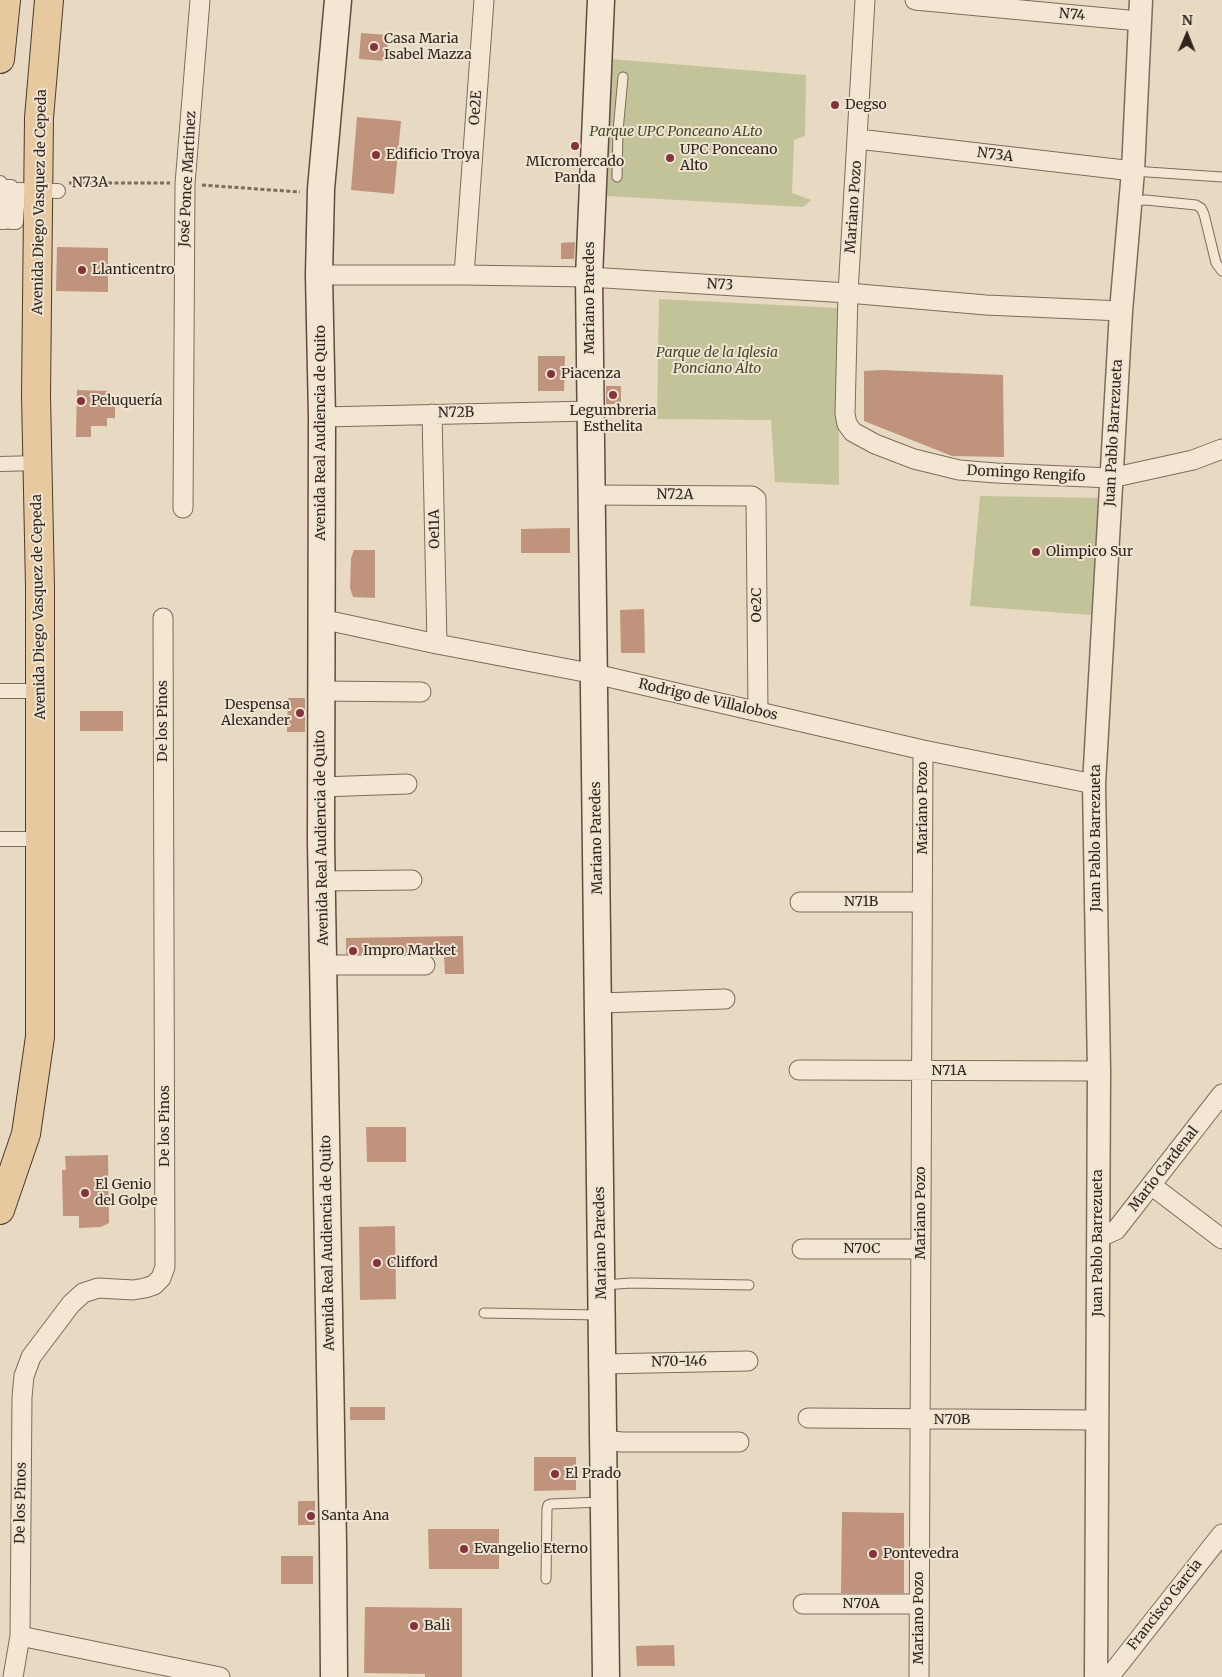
<!DOCTYPE html>
<html>
<head>
<meta charset="utf-8">
<style>
	body { margin:0 }
	#map { position:relative; width:1222px; height:1677px; overflow:hidden; background:#e7d9c2; font-family:Merriweather,serif }
	canvas { display:block }
	.north { position:absolute; left:1162px; top:10px; width:50px; height:50px; -webkit-text-stroke:4px #efe4d1; paint-order:stroke; rotate:1deg; font-size:14px; font-weight:700; line-height:20px; text-align:center; color:#30251e }
	.north::after { content:''; display:block; margin:auto; width:18px; height:22px; background:#30251e; clip-path:polygon(50% 0,100% 100%,50% 72%,0 100%) }
</style>
</head>
<body>
<div id="map">
<canvas width="1222" height="1677"></canvas>
<div class="north">N</div>
</div>
<script>
const ctx = document.querySelector('canvas').getContext('2d');
ctx.lineJoin = 'round';
function fillPath(path, color) { ctx.fillStyle = color; ctx.fill(path, 'evenodd'); }
const shape = rows => new Path2D(rows.map(r => 'M' + r).join(''));
function stroke(path, color, width, dash) { ctx.strokeStyle = color; ctx.lineWidth = width; ctx.lineCap = dash ? 'butt' : 'round'; ctx.setLineDash(dash || []); ctx.stroke(path); }
function write(font, color, halo, rows, align = 'center') {
  ctx.font = font + ' Merriweather,serif'; ctx.lineWidth = 4; ctx.setLineDash([]); ctx.textBaseline = 'middle'; ctx.strokeStyle = halo; ctx.fillStyle = color; for (const [text, x, y, turn = 0] of rows) {
    ctx.save(); ctx.translate(x, y); ctx.rotate((+turn || 0) * Math.PI / 180); ctx.textAlign = isNaN(turn) ? turn : align; if (halo) ctx.strokeText(text, 0, 0); ctx.fillText(text, 0, 0); ctx.restore();
  }
}
fillPath(shape([
	[611,59,806,75,805,136,794,140,792,193,811,200,803,207,607,196],
	[659,299,838,308,839,485,775,482,771,420,657,419],
	[980,496,1101,498,1092,615,970,606]
]), '#c2c398');
fillPath(shape([
	[361,33,388,35,387,61,359,59],
	[357,117,401,121,394,194,351,190],
	[575,242,574,259,561,259,561,243],
	[57,247,108,248,108,292,56,291],
	[538,356,565,356,564,391,538,391],
	[881,370,1003,375,1004,457,952,456,864,421,864,371],
	[606,386,621,386,621,404,606,404],
	[77,390,107,391,107,405,115,405,115,418,107,418,107,426,91,426,91,437,76,437],
	[570,528,570,553,521,553,521,529],
	[354,550,375,550,375,598,353,597,350,588,351,558],
	[644,609,645,653,621,653,620,610],
	[288,698,305,698,305,732,287,732],
	[80,711,123,711,123,731,80,731],
	[463,936,464,974,445,974,444,955,346,954,346,938],
	[366,1127,406,1127,406,1162,367,1162],
	[108,1155,109,1223,101,1227,79,1228,79,1216,63,1216,62,1170,66,1170,65,1156],
	[395,1226,396,1299,360,1300,359,1227],
	[350,1407,385,1407,385,1420,350,1420],
	[534,1457,576,1457,576,1490,534,1491],
	[298,1501,315,1501,315,1525,298,1525],
	[842,1512,904,1513,904,1593,841,1593],
	[428,1529,499,1529,499,1569,429,1569],
	[281,1556,313,1556,313,1584,281,1584],
	[365,1607,462,1608,462,1677,425,1677,425,1674,364,1673],
	[674,1645,675,1666,637,1666,636,1646]
]), '#c0937d');
const service = shape([
	[1133,171,1222,177],
	[617,177,618,131,623,77],
	[1131,201,1146,200,1196,205,1201,208,1204,214,1216,263,1222,271],
	[604,1285,631,1283,749,1285],
	[484,1313,599,1315],
	[546,1579,547,1509,548,1505,551,1504,601,1502]
]);
const pedestrian = shape([
	[0,183,0,222,5,222,7,187,11,187,11,222,16,222,18,190,58,191],
	[0,464,37,463],
	[0,691,41,691],
	[0,839,41,839]
]);
const minor = shape([
	[865,0,848,293,845,414,847,424,853,432,875,444,914,459,959,470,996,473,1111,478,1193,460,1222,449],
	[915,0,1139,21],
	[858,139,1133,171],
	[319,275,464,275,589,277,848,293,986,305,1121,311],
	[464,275,484,0],
	[432,414,437,644],
	[322,417,590,411],
	[592,495,752,496,756,499,758,711],
	[183,508,185,184,200,0],
	[321,619,437,644,595,674,923,750,1094,784],
	[321,691,421,692],
	[321,787,407,784],
	[321,881,412,880],
	[800,902,922,902],
	[323,965,425,965],
	[599,1003,725,999],
	[799,1070,1099,1071],
	[1151,1185,1222,1239],
	[1099,1234,1107,1234,1116,1230,1222,1094],
	[802,1249,921,1249],
	[602,1364,748,1361],
	[808,1418,1096,1420],
	[603,1440,622,1442,739,1442],
	[803,1604,919,1604],
	[20,1636,220,1677],
	[13,1677,20,1636,22,1397,24,1376,31,1357,71,1304,83,1293,98,1288,133,1290,145,1288,154,1285,161,1278,165,1267,163,618],
	[919,1677,923,750],
	[1109,1677,1222,1534]
]);
const tertiary = shape([
	[1096,1677,1099,1071,1094,784,1121,311,1133,171,1141,0]
]);
const secondary = shape([
	[601,0,589,277,606,1677],
	[334,1677,333,1544,321,842,322,417,319,275,321,189,338,0]
]);
const primary = shape([
	[0,59,6,0],
	[0,1210,26,1134,40,1037,40,587,36,395,39,118,49,0]
]);
stroke(service, '#7e6b5c', 11);
stroke(pedestrian, '#7e6b5c', 16);
stroke(minor, '#7e6b5c', 21);
stroke(tertiary, '#7e6b5c', 25);
stroke(secondary, '#604c3f', 29);
stroke(primary, '#4c3a2f', 30);
stroke(shape([
	[69,183,170,183],
	[202,185,300,192]
]), '#7e6b5c', 3, [4, 2.5]);
stroke(service, '#f3e7d4', 9);
stroke(pedestrian, '#f3e7d4', 14);
stroke(minor, '#f3e7d4', 19);
stroke(tertiary, '#f3e7d4', 22);
stroke(secondary, '#f3e7d4', 26);
stroke(primary, '#e6c99e', 28);
for (const [x, y, r, color] of [
	[374,47,5,"#85343c"],
	[835,105,5,"#85343c"],
	[575,146,5,"#85343c"],
	[376,155,5,"#85343c"],
	[670,158,5,"#85343c"],
	[82,270,5,"#85343c"],
	[551,374,5,"#85343c"],
	[613,395,5,"#85343c"],
	[81,401,5,"#85343c"],
	[1036,552,5,"#85343c"],
	[300,713,5,"#85343c"],
	[353,951,5,"#85343c"],
	[85,1193,5,"#85343c"],
	[377,1263,5,"#85343c"],
	[555,1474,5,"#85343c"],
	[311,1516,5,"#85343c"],
	[464,1549,5,"#85343c"],
	[873,1554,5,"#85343c"],
	[414,1626,5,"#85343c"]
]) { const dot = new Path2D(); dot.arc(x, y, r, 0, 2 * Math.PI); ctx.fillStyle = color; ctx.fill(dot); stroke(dot, '#efe4d1', 2); }
write('14px', '#30251e', '#efe4d1', [
	["N74",1072,15,5],
	["Oe2E",476,108,-86],
	["N73A",995,155,7],
	["José Ponce Martinez",188,179,-87],
	["N73A",90,183,-1],
	["Avenida Diego Vasquez de Cepeda",40,202,-89],
	["Mariano Pozo",854,207,-86],
	["N73",720,285,3],
	["Mariano Paredes",590,298,-90],
	["N72B",456,413,-1],
	["Avenida Real Audiencia de Quito",321,433,-90],
	["Juan Pablo Barrezueta",1114,433,-87],
	["Domingo Rengifo",1026,474,3],
	["N72A",675,495,1],
	["Oe11A",435,529,-91],
	["Oe2C",757,605,-90],
	["Avenida Diego Vasquez de Cepeda",39,607,-91],
	["Rodrigo de Villalobos",708,700,13],
	["De los Pinos",163,721,-90],
	["Mariano Pozo",923,808,-90],
	["Avenida Real Audiencia de Quito",322,838,-91],
	["Mariano Paredes",597,838,-91],
	["Juan Pablo Barrezueta",1096,838,-90],
	["N71B",861,902],
	["N71A",949,1071],
	["De los Pinos",165,1126,-90],
	["Mario Cardenal",1164,1169,-52],
	["Mariano Pozo",921,1213,-90],
	["Avenida Real Audiencia de Quito",328,1243,-91],
	["Mariano Paredes",601,1243,-91],
	["Juan Pablo Barrezueta",1098,1243,-90],
	["N70C",862,1249],
	["N70-146",679,1362,-1],
	["N70B",952,1420],
	["De los Pinos",21,1503,-89],
	["N70A",861,1604],
	["Francisco Garcia",1165,1605,-52],
	["Mariano Pozo",919,1618,-90]
]);
write('14px', '#30251e', '#efe4d1', [
	["Casa Maria",384,39],
	["Isabel Mazza",384,55],
	["Degso",845,105],
	["UPC Ponceano",680,150],
	["Alto",680,166],
	["Edificio Troya",386,155],
	["MIcromercado",575,162,"center"],
	["Panda",575,178,"center"],
	["Llanticentro",92,270],
	["Piacenza",561,374],
	["Peluquería",91,401],
	["Legumbreria",613,411,"center"],
	["Esthelita",613,427,"center"],
	["Olimpico Sur",1046,552],
	["Despensa",290,705,"right"],
	["Alexander",290,721,"right"],
	["Impro Market",363,951],
	["El Genio",95,1185],
	["del Golpe",95,1201],
	["Clifford",387,1263],
	["El Prado",565,1474],
	["Santa Ana",321,1516],
	["Evangelio Eterno",474,1549],
	["Pontevedra",883,1554],
	["Bali",424,1626]
], 'left');
write('italic 14px', '#444a27', '#efe4d1', [
	["Parque UPC Ponceano ALto",676,132],
	["Parque de la Iglesia",717,353],
	["Ponciano Alto",717,369]
]);
</script>
</body>
</html>
